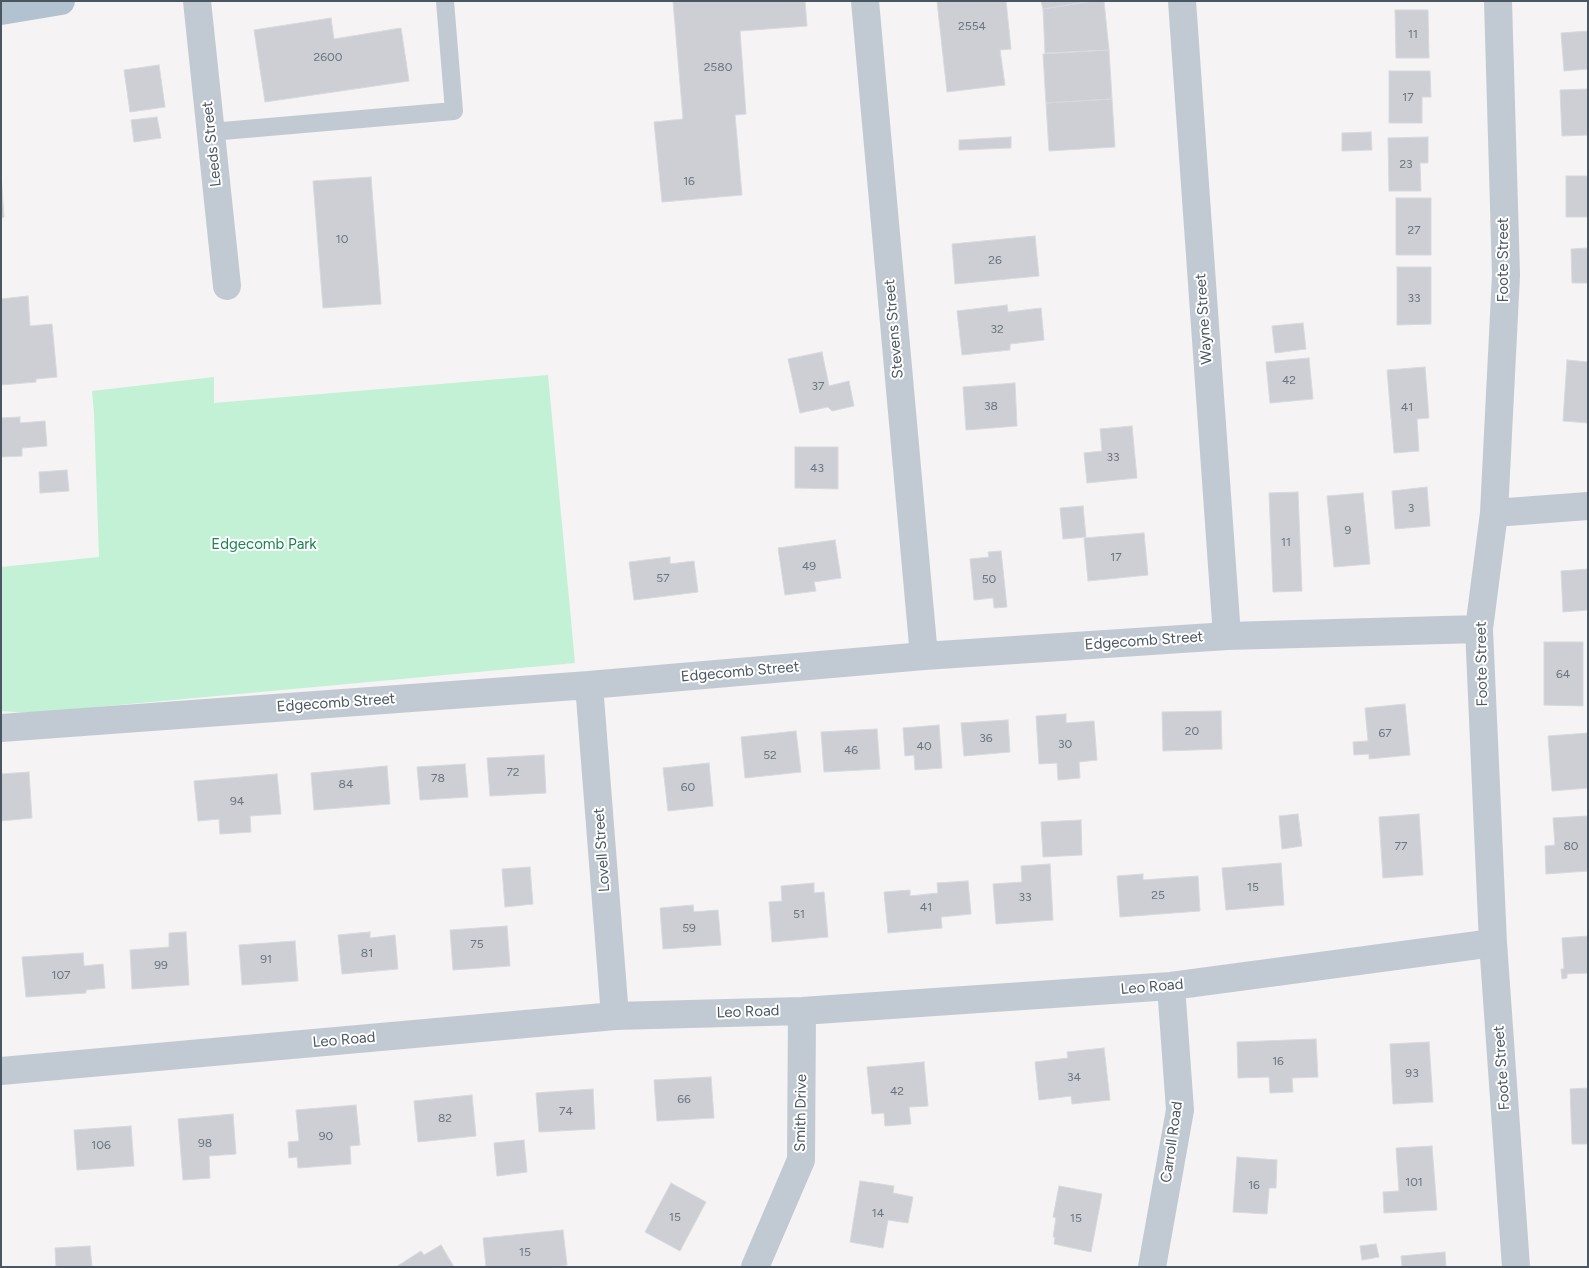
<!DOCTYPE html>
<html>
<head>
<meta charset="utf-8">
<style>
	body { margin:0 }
	#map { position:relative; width:1589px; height:1268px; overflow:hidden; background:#f5f3f3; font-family:Figtree,sans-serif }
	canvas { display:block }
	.frame { position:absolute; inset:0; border:2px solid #4a5661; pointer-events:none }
</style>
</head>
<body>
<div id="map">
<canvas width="1589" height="1268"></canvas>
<div class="frame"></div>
</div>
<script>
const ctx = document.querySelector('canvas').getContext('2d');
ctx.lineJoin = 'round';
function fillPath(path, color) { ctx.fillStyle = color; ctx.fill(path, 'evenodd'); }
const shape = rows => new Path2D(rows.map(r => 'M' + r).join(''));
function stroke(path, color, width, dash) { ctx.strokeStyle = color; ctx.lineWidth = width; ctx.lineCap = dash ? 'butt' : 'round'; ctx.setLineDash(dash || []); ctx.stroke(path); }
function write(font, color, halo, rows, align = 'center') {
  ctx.font = font + ' Figtree,sans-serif'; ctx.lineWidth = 4; ctx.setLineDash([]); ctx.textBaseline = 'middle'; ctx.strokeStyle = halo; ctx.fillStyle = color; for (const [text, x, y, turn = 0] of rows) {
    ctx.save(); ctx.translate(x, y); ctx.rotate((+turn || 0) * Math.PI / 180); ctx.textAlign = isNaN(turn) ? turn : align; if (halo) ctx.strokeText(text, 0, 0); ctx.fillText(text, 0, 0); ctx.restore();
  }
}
fillPath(shape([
	[548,375,575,663,32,713,1,711,1,567,99,557,94,413,92,391,214,377,214,403]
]), '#c3f1d5');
const building = shape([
	[673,1,805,1,807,26,740,31,746,114,735,115,742,195,662,202,654,122,683,119,673,1],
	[937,1,1006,1,1011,49,1000,50,1005,85,947,92,937,1],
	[1041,1,1093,1,1043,9,1041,1],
	[1093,1,1104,1,1109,50,1045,53,1043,9,1093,1],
	[1395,10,1428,10,1429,58,1396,58,1395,10],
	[331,18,334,39,401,28,409,81,265,102,254,30,331,18],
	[1588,31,1588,69,1564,71,1561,33,1588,31],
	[1109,50,1112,99,1046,103,1043,54,1109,50],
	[159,65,165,107,130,112,124,70,159,65],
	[1389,71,1430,71,1431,97,1422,97,1422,123,1389,123,1389,71],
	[1588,89,1588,135,1562,136,1560,90,1588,89],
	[1112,99,1115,147,1049,151,1046,103,1112,99],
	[157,117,161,138,134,142,131,120,157,117],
	[1371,132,1372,150,1342,151,1342,133,1371,132],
	[1011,137,1011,148,959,150,959,140,1011,137],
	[1428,137,1428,163,1420,163,1421,191,1389,191,1388,138,1428,137],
	[1,174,4,217,1,218,1,174],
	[1566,176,1588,176,1588,217,1566,217,1566,176],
	[371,177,381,304,323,308,313,181,371,177],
	[1396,198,1431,198,1431,255,1396,255,1396,198],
	[1035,236,1039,276,955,284,952,244,1035,236],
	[1588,248,1588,283,1572,283,1571,249,1588,248],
	[1397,267,1431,267,1431,324,1397,325,1397,267],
	[28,296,30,326,52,324,57,377,36,379,36,382,1,385,1,299,28,296],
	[1007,305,1008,312,1041,308,1044,340,1010,344,1010,350,962,355,957,311,1007,305],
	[1303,323,1306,349,1275,353,1272,326,1303,323],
	[822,352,829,386,849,381,854,406,832,411,828,407,800,413,788,359,822,352],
	[1309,358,1313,399,1270,403,1266,362,1309,358],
	[1567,360,1588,362,1588,423,1563,421,1567,360],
	[1425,367,1429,418,1417,419,1419,451,1394,453,1387,370,1425,367],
	[1015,383,1017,426,966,430,963,387,1015,383],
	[20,417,20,423,45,421,47,446,22,448,22,456,1,457,1,418,20,417],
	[1132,426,1137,478,1087,483,1084,453,1102,451,1100,429,1132,426],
	[795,447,838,447,838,489,795,488,795,447],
	[67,470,69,491,40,493,39,472,67,470],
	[1427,487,1430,526,1395,529,1392,491,1427,487],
	[1298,492,1302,591,1273,592,1269,493,1298,492],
	[1363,493,1370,564,1334,567,1327,496,1363,493],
	[1083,506,1086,537,1063,539,1060,508,1083,506],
	[1144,533,1148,575,1088,581,1084,538,1144,533],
	[835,540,841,578,814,582,816,591,785,595,778,548,835,540],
	[1001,551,1007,607,994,608,993,598,974,600,970,559,989,557,988,552,1001,551],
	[670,557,670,564,694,561,698,592,634,600,629,562,670,557],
	[1588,569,1588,610,1563,612,1561,571,1588,569],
	[1544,642,1583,642,1583,706,1544,705,1544,642],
	[1405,704,1410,755,1369,759,1369,754,1354,755,1353,742,1368,741,1365,708,1405,704],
	[1221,711,1222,749,1163,751,1162,712,1221,711],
	[1066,714,1066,723,1094,721,1097,760,1079,762,1080,778,1058,780,1057,763,1039,764,1036,716,1066,714],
	[1008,720,1010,752,964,756,961,723,1008,720],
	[939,725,942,768,915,770,914,755,905,756,903,728,939,725],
	[877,729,880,769,824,772,821,732,877,729],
	[796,731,801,772,745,778,741,737,796,731],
	[1588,733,1588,788,1552,791,1548,736,1588,733],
	[544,755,546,793,490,796,487,758,544,755],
	[709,763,713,806,668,811,663,768,709,763],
	[465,764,468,797,420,800,417,767,465,764],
	[387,766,390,804,314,810,311,773,387,766],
	[29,772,32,818,1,821,1,774,29,772],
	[277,774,281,814,250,816,251,832,220,834,219,819,198,821,194,781,277,774],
	[1298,814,1302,846,1282,849,1279,816,1298,814],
	[1419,814,1423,875,1383,878,1379,817,1419,814],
	[1588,816,1588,871,1546,874,1545,846,1555,845,1553,818,1588,816],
	[1081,820,1082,855,1043,857,1041,822,1081,820],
	[1281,863,1284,905,1226,910,1222,868,1281,863],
	[1050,864,1053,920,996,924,993,884,1022,882,1021,866,1050,864],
	[530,867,533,904,505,907,502,869,530,867],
	[1143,874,1143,880,1198,876,1200,911,1120,917,1117,876,1143,874],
	[968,881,971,914,941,917,942,928,888,933,884,892,910,890,910,896,938,893,937,883,968,881],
	[814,883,814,893,824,892,828,937,772,942,769,902,782,901,781,886,814,883],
	[693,905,694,912,718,910,721,945,663,949,660,908,693,905],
	[507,926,510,966,453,970,450,930,507,926],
	[186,932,189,985,132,989,130,950,169,947,169,933,186,932],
	[370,932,370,938,395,935,398,969,342,974,338,935,370,932],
	[1588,936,1588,973,1567,974,1567,978,1562,979,1561,969,1564,969,1562,938,1588,936],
	[295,941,298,981,242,985,239,945,295,941],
	[83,953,84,966,103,964,105,988,86,990,86,993,26,997,22,957,83,953],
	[1316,1039,1318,1077,1292,1078,1293,1092,1270,1093,1269,1077,1238,1078,1237,1042,1316,1039],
	[1429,1042,1433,1102,1393,1104,1390,1044,1429,1042],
	[1104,1048,1110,1100,1072,1104,1071,1096,1039,1100,1035,1062,1068,1058,1067,1052,1104,1048],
	[924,1062,928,1106,909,1107,911,1124,885,1126,884,1113,872,1114,867,1067,924,1062],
	[711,1077,714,1118,657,1121,654,1080,711,1077],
	[1588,1088,1588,1144,1572,1144,1570,1089,1588,1088],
	[593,1089,595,1129,539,1132,536,1093,593,1089],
	[472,1095,476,1136,418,1142,414,1101,472,1095],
	[356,1105,360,1145,350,1146,351,1164,298,1168,297,1157,289,1158,288,1142,299,1141,296,1110,356,1105],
	[233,1114,236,1154,209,1156,210,1178,183,1180,178,1119,233,1114],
	[131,1126,134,1166,77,1170,74,1130,131,1126],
	[524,1140,527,1172,497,1176,494,1143,524,1140],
	[1432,1146,1437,1210,1384,1213,1383,1192,1399,1191,1396,1148,1432,1146],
	[1237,1157,1277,1160,1276,1188,1269,1188,1267,1214,1233,1212,1237,1157],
	[860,1181,894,1186,893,1193,913,1197,908,1223,888,1220,883,1248,850,1242,860,1181],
	[671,1183,706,1202,680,1251,645,1232,671,1183],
	[1059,1186,1102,1194,1091,1252,1054,1244,1055,1237,1053,1237,1056,1218,1053,1217,1059,1186],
	[563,1230,567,1265,554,1267,486,1267,483,1238,563,1230],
	[1376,1244,1379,1257,1362,1260,1360,1246,1376,1244],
	[441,1245,454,1267,396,1267,421,1251,424,1255,441,1245],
	[90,1246,92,1267,56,1267,55,1248,90,1246],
	[1445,1252,1446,1267,1402,1267,1401,1256,1445,1252]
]);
fillPath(building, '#cdcfd5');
stroke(building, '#d7d9de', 1);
stroke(shape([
	[211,132,454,111,445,1]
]), '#c1cad2', 18);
stroke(shape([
	[197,1,227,286],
	[865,1,924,656],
	[1182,1,1227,636],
	[1498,1,1506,275,1494,513,1479,629,1493,943,1516,1267],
	[1494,513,1588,506],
	[589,685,615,1016],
	[1,728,589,685,924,656,1227,636,1479,629],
	[1,1071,615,1016,802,1011,1171,986,1493,943],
	[755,1267,801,1160,802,1011],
	[1152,1267,1180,1110,1171,986]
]), '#c1cad2', 28);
stroke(shape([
	[1,11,61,1]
]), '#b3c2d1', 28);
write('12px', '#6b747e', null, [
	["2554",972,26],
	["11",1413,34],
	["2600",328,57],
	["2580",718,67],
	["17",1408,97],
	["23",1406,164],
	["16",689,181],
	["27",1414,230],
	["10",342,239],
	["26",995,260],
	["33",1414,298],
	["32",997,329],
	["42",1289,380],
	["37",818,386],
	["38",991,406],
	["41",1407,407],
	["33",1113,457],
	["43",817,468],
	["3",1411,508],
	["9",1348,530],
	["11",1286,542],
	["17",1116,557],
	["49",809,566],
	["57",663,578],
	["50",989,579],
	["64",1563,674],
	["20",1192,731],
	["67",1385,733],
	["36",986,738],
	["30",1065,744],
	["40",924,746],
	["46",851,750],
	["52",770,755],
	["72",513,772],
	["78",438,778],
	["84",346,784],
	["60",688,787],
	["94",237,801],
	["77",1401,846],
	["80",1571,846],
	["15",1253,887],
	["25",1158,895],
	["33",1025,897],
	["41",926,907],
	["51",799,914],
	["59",689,928],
	["75",477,944],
	["81",367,953],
	["91",266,959],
	["99",161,965],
	["107",61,975],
	["16",1278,1061],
	["93",1412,1073],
	["34",1074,1077],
	["42",897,1091],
	["66",684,1099],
	["74",566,1111],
	["82",445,1118],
	["90",326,1136],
	["98",205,1143],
	["106",101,1145],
	["101",1414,1182],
	["16",1254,1185],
	["14",878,1213],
	["15",675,1217],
	["15",1076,1218],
	["15",525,1252]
]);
write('15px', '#4a5661', '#fff', [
	["Leeds Street",212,144,-96],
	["Foote Street",1504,260,-90],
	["Wayne Street",1204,319,-94],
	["Stevens Street",894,329,-95],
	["Edgecomb Street",1144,641,-4],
	["Foote Street",1482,664,-91],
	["Edgecomb Street",740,672,-5],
	["Edgecomb Street",336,703,-4],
	["Lovell Street",602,850,-94],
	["Leo Road",1152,987,-5],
	["Leo Road",748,1012,-2],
	["Leo Road",344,1040,-5],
	["Foote Street",1502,1068,-94],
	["Smith Drive",801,1113,-89],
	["Carroll Road",1172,1142,-82]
]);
write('15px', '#17864f', '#fff', [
	["Edgecomb Park",264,545]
]);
</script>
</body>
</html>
